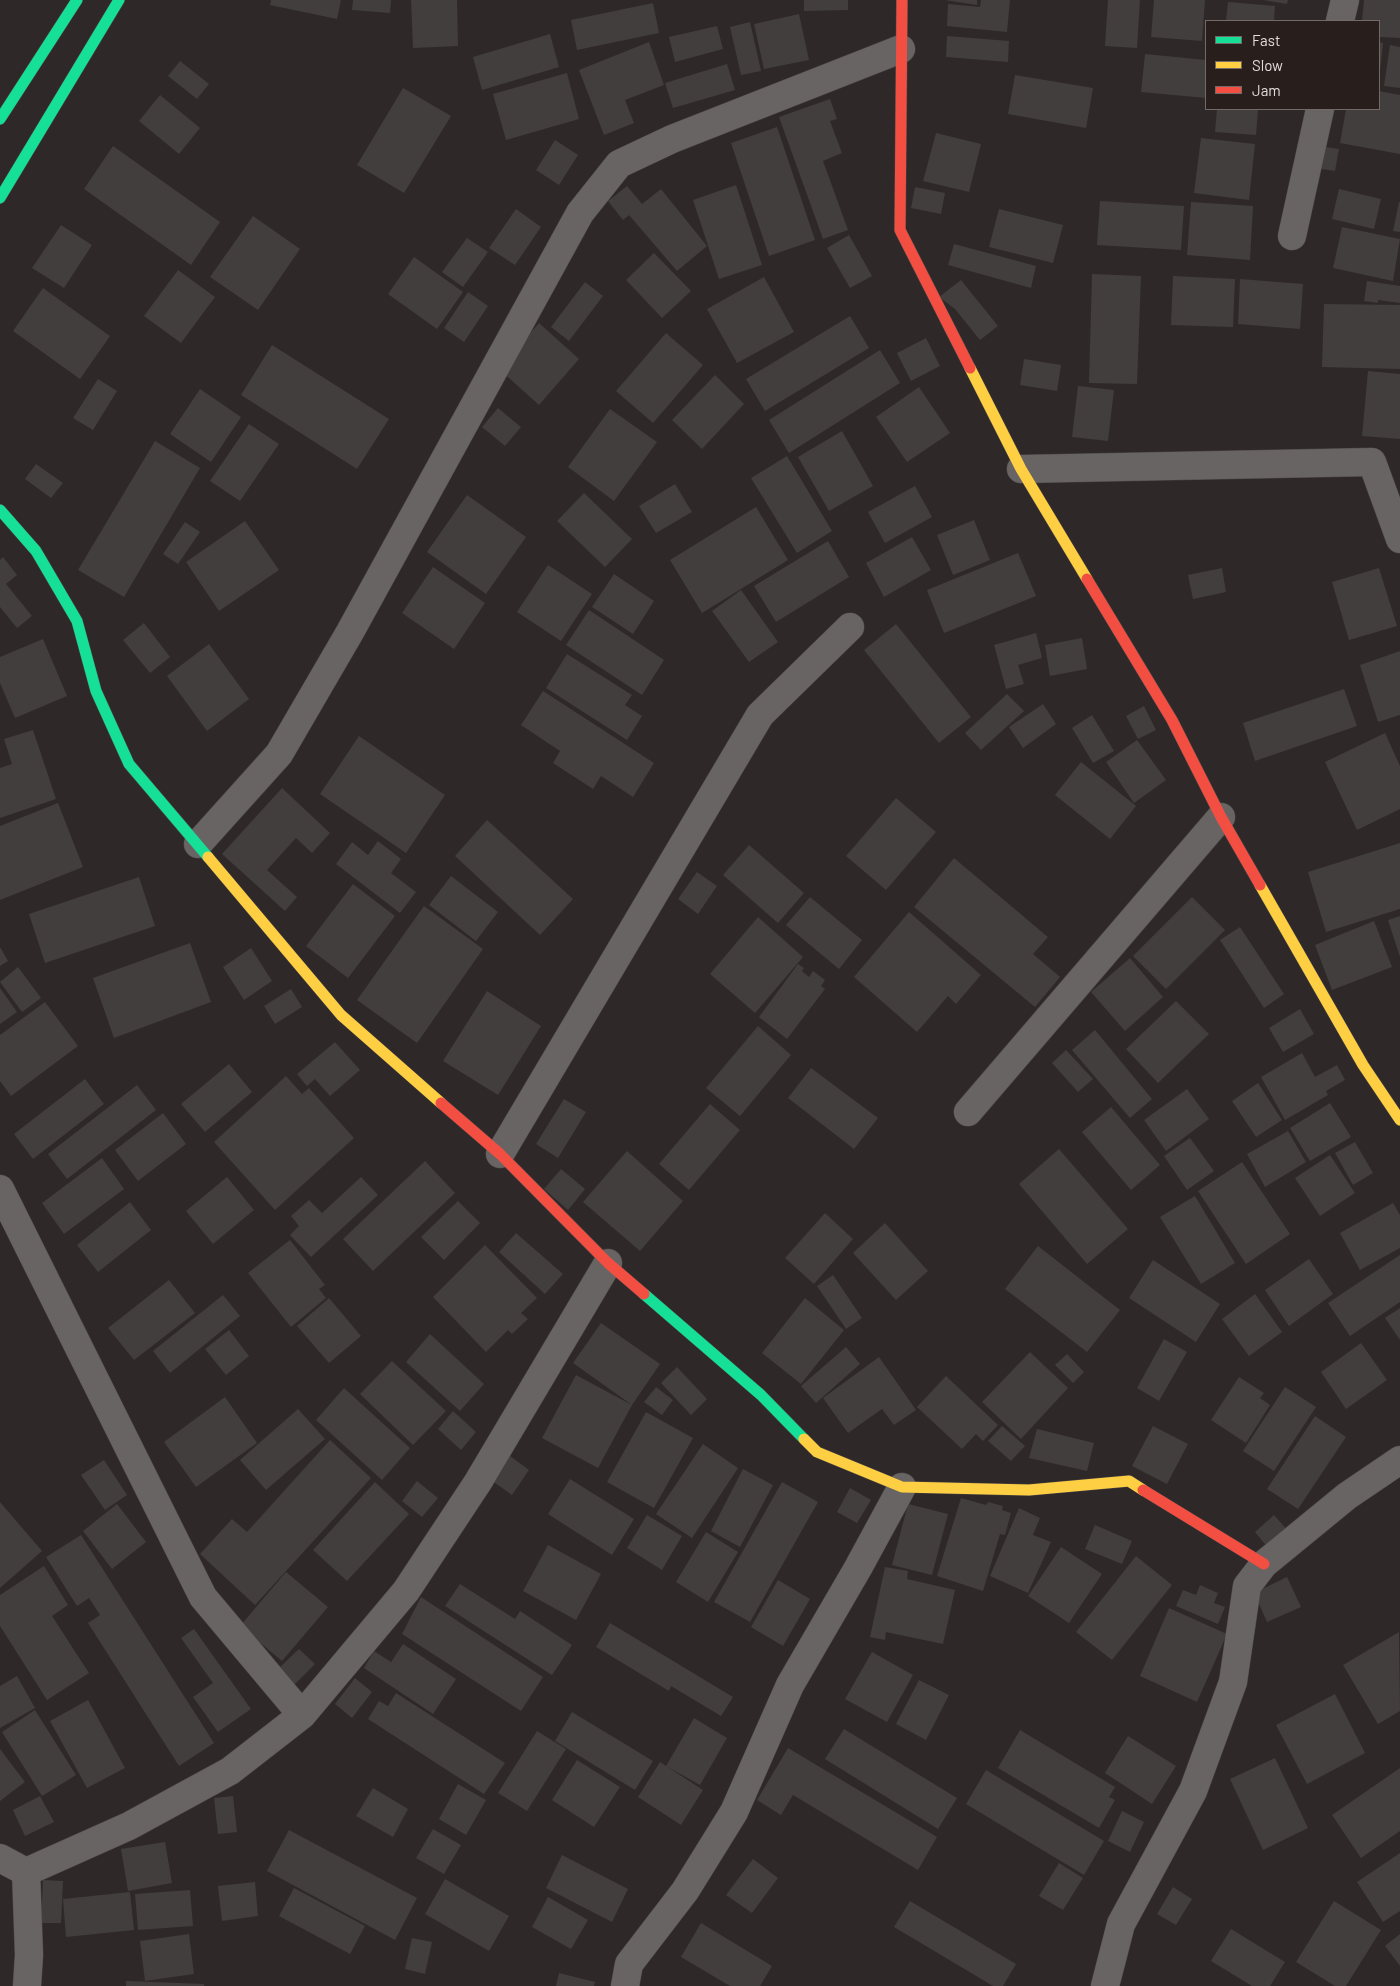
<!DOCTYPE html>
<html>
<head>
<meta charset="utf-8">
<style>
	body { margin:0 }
	#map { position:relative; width:1400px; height:1986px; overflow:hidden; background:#2e2928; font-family:Barlow,sans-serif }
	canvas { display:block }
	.legend { position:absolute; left:1205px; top:20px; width:175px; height:90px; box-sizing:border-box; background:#281e1b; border:1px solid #736a67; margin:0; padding:6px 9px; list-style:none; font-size:15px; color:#e3dcda }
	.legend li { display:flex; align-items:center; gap:10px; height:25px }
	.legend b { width:25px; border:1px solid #736a67 }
</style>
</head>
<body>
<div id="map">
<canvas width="1400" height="1986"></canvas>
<ul class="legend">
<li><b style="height:6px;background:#16e098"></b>Fast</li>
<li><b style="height:6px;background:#ffcf43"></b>Slow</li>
<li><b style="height:6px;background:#f24e42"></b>Jam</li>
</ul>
</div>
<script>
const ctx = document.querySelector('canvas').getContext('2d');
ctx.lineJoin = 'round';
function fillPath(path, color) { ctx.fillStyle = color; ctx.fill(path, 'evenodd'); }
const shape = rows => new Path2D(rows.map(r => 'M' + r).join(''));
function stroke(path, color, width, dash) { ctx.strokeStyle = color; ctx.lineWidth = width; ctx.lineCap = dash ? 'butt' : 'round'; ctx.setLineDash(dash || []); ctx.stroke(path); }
fillPath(shape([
	[271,0,341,0,337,19,270,5],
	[353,0,391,0,390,13,352,10],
	[411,0,457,0,458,46,413,48],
	[804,0,848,0,848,10,804,11],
	[945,0,977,0,977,5],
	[981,0,1010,0,1007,32,947,26,948,4,980,7],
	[1108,0,1140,0,1137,48,1105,46],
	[1154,0,1205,0,1202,41,1151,37],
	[1263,0,1288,0,1287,4],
	[1364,0,1400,0,1400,38,1379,37,1379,21,1362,21],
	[1228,2,1275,6,1274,21,1226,21],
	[653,3,659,33,577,50,571,20],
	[799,14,809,60,764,69,754,24],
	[750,22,761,71,741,75,730,27],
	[717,26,723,49,675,62,669,37],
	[550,34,559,67,482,90,473,57],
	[947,36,1009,41,1008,62,946,57],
	[649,42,664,85,625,100,634,123,604,135,579,70],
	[1379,42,1383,43,1380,71,1379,71],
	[1390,45,1400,47,1400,88,1384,86],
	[1145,54,1206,60,1206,98,1141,92],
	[180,61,209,84,197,99,168,76],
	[727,64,735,90,673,108,665,83],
	[567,73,579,119,506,140,493,94],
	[1015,75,1093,88,1086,128,1008,114],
	[403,88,451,116,404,193,357,165],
	[1379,91,1400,95,1400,154,1340,143,1346,109,1379,109],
	[160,95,200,128,179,154,139,121],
	[830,99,837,119,830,121,842,153,823,161,848,230,823,239,779,117],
	[1217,109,1258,110,1256,135,1215,132],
	[777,127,815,240,769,256,731,143],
	[936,133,981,144,969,192,923,181],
	[1201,138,1255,144,1249,200,1194,193],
	[555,140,578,155,559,185,536,170],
	[113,146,220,222,191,265,84,189],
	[1319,146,1339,149,1335,171,1315,168],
	[736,185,762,265,719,279,693,200],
	[627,186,642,204,661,189,707,246,677,271,629,215,623,220,608,201],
	[915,187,945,193,941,214,911,208],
	[1339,189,1381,199,1374,229,1332,219],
	[1100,201,1184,206,1181,250,1097,245],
	[1191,202,1253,206,1250,260,1187,255],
	[1399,202,1400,202,1400,232,1393,231],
	[516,209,541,227,515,265,489,248],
	[999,209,1063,225,1053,263,989,247],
	[253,216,300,249,258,310,210,277],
	[61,225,92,245,64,288,32,268],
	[1342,227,1400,239,1393,281,1333,268],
	[849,235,872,276,850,288,827,248],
	[467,238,488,252,463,287,442,272],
	[954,244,1036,266,1031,288,948,265],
	[654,253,691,291,662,318,626,280],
	[414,257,463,292,437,329,388,294],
	[178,270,215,297,181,343,144,316],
	[1092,274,1141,276,1137,384,1089,383],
	[1173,276,1235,279,1233,327,1171,325],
	[764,277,794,332,737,363,707,309],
	[1240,279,1303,284,1300,329,1238,324],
	[961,280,998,326,980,340,955,309,939,297],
	[1367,281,1400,286,1400,303,1378,300,1378,303,1364,301],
	[585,282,603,296,569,341,551,327],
	[43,288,110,336,80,379,13,331],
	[468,292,488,306,464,342,444,328],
	[1324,304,1400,305,1400,369,1322,367],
	[850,316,869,348,765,411,746,379],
	[539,323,579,359,539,405,499,369],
	[666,333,703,365,653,423,616,391],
	[926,338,940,366,911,381,897,353],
	[272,345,389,419,357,469,241,395],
	[880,350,900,383,789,453,769,420],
	[1024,359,1061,365,1057,391,1020,385],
	[1368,371,1400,374,1400,439,1362,436],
	[715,375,744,404,702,449,672,420],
	[98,379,117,391,93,430,73,418],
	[1078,386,1114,390,1108,441,1072,437],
	[919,387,950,433,907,462,876,417],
	[200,389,241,417,211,462,170,434],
	[498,408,521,427,505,446,482,427],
	[610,409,657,442,614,501,568,467],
	[249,424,279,444,240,501,210,481],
	[842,431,873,486,829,511,798,457],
	[155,441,200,468,124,597,78,570],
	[787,456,832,531,797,553,751,478],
	[36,464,63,483,51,498,25,479],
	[675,484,692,512,656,533,639,506],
	[915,486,932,517,885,543,868,512],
	[584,493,632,539,605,567,557,521],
	[467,495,526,537,486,594,427,552],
	[756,507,788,560,702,613,670,560],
	[974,520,990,560,953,575,937,535],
	[245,521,279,570,219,611,186,562],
	[185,522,200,532,178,564,163,554],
	[912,537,931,570,884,597,866,563],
	[828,541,849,577,776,622,754,586],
	[1018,553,1036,596,944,633,927,590],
	[3,557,17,575,6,584,32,616,17,628,0,607,0,560],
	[548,565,592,594,561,641,517,612],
	[433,567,485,603,454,649,402,613],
	[1222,568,1226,592,1193,599,1188,575],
	[1379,568,1397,626,1349,640,1332,582],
	[614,574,654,601,633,634,592,607],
	[741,590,778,642,749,662,712,611],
	[589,610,664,660,642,695,566,645],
	[144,623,170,657,150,673,123,640],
	[896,624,971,717,939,743,864,650],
	[1036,633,1042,658,1018,665,1024,684,1006,689,994,645],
	[1082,638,1087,669,1050,676,1045,645],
	[43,639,67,696,15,718,0,683,0,657],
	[209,644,249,699,207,731,167,676],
	[1400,651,1400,715,1378,722,1360,665],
	[567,654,632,695,625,705,642,716,627,740,546,688],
	[1344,689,1357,726,1255,761,1243,723],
	[543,691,654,763,633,797,601,776,593,789,553,763,560,751,521,725],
	[1007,694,1024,711,981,750,965,733],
	[1043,704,1056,724,1023,748,1009,727],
	[1144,706,1156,730,1138,739,1126,716],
	[1092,715,1114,751,1093,763,1072,728],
	[33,730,56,799,0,818,0,768,12,764,4,739],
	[1385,733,1400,766,1400,809,1357,830,1325,762],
	[359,736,445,795,406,853,320,794],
	[1137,740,1166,780,1134,803,1106,762],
	[1081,762,1136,806,1110,839,1055,795],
	[282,788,330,833,312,853,296,838,267,870,297,897,285,911,222,854],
	[896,798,936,832,886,890,846,856],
	[58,803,83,867,0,900,0,826],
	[487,820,573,899,540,935,455,856],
	[378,841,401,859,391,873,416,892,400,913,336,864,352,842,368,855],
	[1400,843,1400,909,1326,932,1308,872],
	[749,845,804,893,778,923,723,875],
	[954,858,1048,937,1033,954,1060,977,1035,1007,914,907],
	[697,872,717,886,698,914,678,899],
	[451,876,498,912,476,941,429,905],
	[139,877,155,926,45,963,29,914],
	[353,884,395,916,348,978,306,946],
	[810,897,862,940,839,969,786,925],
	[1192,897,1225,930,1166,989,1133,956],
	[424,906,483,949,417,1043,357,1000],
	[909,912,981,975,956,1004,948,996,917,1032,854,977],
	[1400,916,1400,957,1388,920],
	[758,917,803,957,755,1013,710,974],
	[1374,921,1392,967,1332,990,1315,945],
	[1240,927,1284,994,1264,1008,1220,940],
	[190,943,211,1002,114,1038,93,978],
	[0,947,8,961,0,966],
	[251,948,272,981,244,1000,223,967],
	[1130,958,1163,997,1125,1031,1091,992],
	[798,964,804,968,802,971,809,977,813,971,825,980,821,986,825,989,787,1039,759,1017],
	[18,967,41,998,22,1012,0,982],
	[0,988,17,1012,0,1024],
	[291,989,302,1007,275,1024,264,1006],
	[487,991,541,1026,498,1095,443,1061],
	[1176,1001,1209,1034,1158,1083,1126,1049],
	[45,1002,78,1046,11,1096,0,1081,0,1035],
	[1300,1009,1314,1034,1283,1052,1269,1028],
	[758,1026,791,1055,740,1116,706,1088],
	[1095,1030,1152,1099,1130,1118,1072,1050],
	[335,1042,360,1070,330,1096,315,1079,307,1086,297,1074],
	[1066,1050,1093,1079,1078,1092,1052,1063],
	[1302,1053,1315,1077,1337,1065,1345,1080,1326,1091,1328,1095,1285,1120,1261,1077],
	[229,1064,252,1092,205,1132,181,1104],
	[811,1068,878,1118,854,1149,788,1098],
	[286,1076,302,1094,309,1088,354,1138,275,1210,214,1142],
	[85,1079,104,1104,33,1159,14,1134],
	[1258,1083,1282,1120,1256,1137,1232,1101],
	[137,1085,156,1110,67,1179,48,1154],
	[1187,1089,1209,1119,1166,1151,1144,1120],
	[564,1099,586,1112,558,1158,536,1144],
	[1330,1103,1351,1137,1310,1161,1290,1128],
	[710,1104,740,1130,689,1190,659,1164],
	[1111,1107,1160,1165,1131,1190,1082,1132],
	[163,1113,186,1144,138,1181,115,1150],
	[1288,1131,1306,1162,1265,1187,1247,1154],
	[1190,1138,1214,1171,1187,1190,1164,1156],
	[1355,1142,1373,1173,1353,1185,1335,1153],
	[1059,1149,1128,1229,1087,1264,1019,1184],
	[627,1151,683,1201,640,1251,583,1202],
	[1330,1155,1355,1193,1320,1216,1295,1178],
	[102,1158,124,1189,64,1234,42,1203],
	[425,1161,455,1193,373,1271,343,1239],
	[1242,1162,1290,1234,1246,1264,1198,1191],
	[561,1169,585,1189,568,1210,544,1189],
	[227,1177,254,1210,213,1244,186,1211],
	[361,1177,378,1195,311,1257,290,1235,299,1226,291,1216,309,1200,322,1213],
	[1195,1196,1235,1263,1201,1284,1160,1217],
	[458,1201,480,1223,444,1260,421,1237],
	[130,1202,151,1230,98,1272,77,1245],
	[1393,1203,1400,1215,1400,1248,1360,1270,1340,1233],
	[825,1213,853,1239,814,1284,785,1258],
	[885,1223,928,1271,896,1300,853,1253],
	[516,1233,563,1274,545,1294,499,1252],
	[290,1240,325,1285,319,1289,326,1298,291,1327,248,1273],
	[485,1245,537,1298,521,1313,528,1319,512,1334,508,1330,486,1352,433,1297],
	[1038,1246,1120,1310,1087,1352,1005,1289],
	[1400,1255,1400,1302,1350,1336,1328,1303],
	[1309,1259,1333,1294,1289,1326,1265,1290],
	[1153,1260,1220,1304,1196,1342,1129,1298],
	[833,1275,862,1318,846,1329,817,1286],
	[169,1280,195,1313,134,1360,108,1328],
	[1255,1294,1282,1332,1249,1356,1222,1319],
	[223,1295,240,1316,170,1373,153,1351],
	[329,1298,361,1336,329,1363,297,1326],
	[805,1298,844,1330,801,1384,762,1353],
	[1400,1308,1400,1340,1385,1318],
	[601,1323,660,1364,632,1405,573,1363],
	[229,1330,249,1356,226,1375,205,1349],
	[430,1334,484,1384,460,1411,406,1362],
	[1164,1339,1187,1352,1159,1401,1137,1388],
	[1361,1343,1387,1380,1346,1409,1321,1372],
	[846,1347,860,1364,816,1403,801,1386],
	[1030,1352,1068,1388,1021,1439,982,1402],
	[1067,1354,1084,1372,1073,1383,1055,1365],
	[879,1357,916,1410,894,1425,882,1409,848,1433,823,1398],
	[392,1361,446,1411,413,1445,360,1394],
	[677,1367,707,1399,691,1415,661,1383],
	[576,1375,632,1405,598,1468,542,1438],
	[946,1376,998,1425,983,1441,976,1434,962,1449,917,1407],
	[1239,1377,1264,1393,1260,1398,1270,1405,1246,1443,1211,1420],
	[656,1387,673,1400,662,1415,644,1402],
	[1285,1387,1316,1407,1274,1471,1243,1451],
	[344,1388,410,1448,382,1480,316,1420],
	[225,1397,257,1443,196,1487,164,1442],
	[298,1409,325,1439,266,1490,240,1460],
	[453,1411,476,1432,461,1450,438,1429],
	[646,1412,693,1438,654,1508,607,1482],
	[1315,1416,1346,1437,1298,1509,1267,1489],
	[1002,1426,1025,1446,1011,1461,988,1441],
	[1153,1426,1188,1444,1167,1484,1132,1466],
	[1037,1429,1094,1443,1087,1471,1029,1458],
	[330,1440,371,1478,255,1605,200,1554,232,1519,247,1532],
	[703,1444,738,1468,692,1538,656,1514],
	[506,1453,529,1470,512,1495,488,1478],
	[104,1460,127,1495,105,1510,81,1475],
	[743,1469,773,1485,740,1547,711,1531],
	[570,1479,634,1519,612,1555,548,1514],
	[417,1481,438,1498,422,1517,402,1501],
	[375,1482,409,1514,347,1581,313,1550],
	[782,1482,818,1502,750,1622,714,1602],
	[850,1488,871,1500,857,1523,837,1512],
	[961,1498,986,1505,988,1502,1003,1506,1002,1510,1011,1513,1005,1535,1000,1534,983,1591,937,1576],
	[0,1502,42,1551,0,1588],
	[117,1504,146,1542,112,1569,83,1531],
	[908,1504,948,1514,932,1575,892,1565],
	[1019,1508,1040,1518,1033,1535,1051,1542,1028,1593,990,1576],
	[647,1515,682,1536,662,1570,627,1548],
	[1274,1515,1289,1532,1269,1549,1255,1532],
	[1095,1525,1132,1541,1122,1564,1085,1549],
	[706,1532,738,1552,708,1602,676,1582],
	[81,1535,214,1743,179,1766,88,1623,100,1615,89,1598,77,1606,46,1557],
	[548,1545,601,1574,576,1620,523,1591],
	[1061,1547,1102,1574,1069,1623,1028,1596],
	[1136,1556,1172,1585,1112,1660,1076,1632],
	[44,1566,68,1605,52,1616,89,1673,47,1700,0,1626,0,1595],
	[885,1567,908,1571,907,1579,955,1590,943,1644,886,1632,885,1640,870,1637],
	[286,1572,328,1607,282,1661,240,1626],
	[1287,1577,1301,1607,1267,1622,1254,1593],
	[778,1580,810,1599,783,1646,751,1627],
	[460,1584,515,1619,520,1611,572,1645,552,1675,445,1606],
	[1200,1585,1218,1593,1214,1603,1225,1607,1218,1624,1176,1606,1183,1590,1196,1595],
	[421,1597,543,1677,521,1711,402,1634],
	[1169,1608,1227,1634,1197,1702,1140,1676],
	[610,1623,733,1697,721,1716,671,1686,669,1691,596,1647],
	[194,1629,251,1709,218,1732,193,1697,213,1683,181,1638],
	[1399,1632,1400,1711,1378,1724,1343,1665],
	[403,1644,456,1679,433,1714,364,1668,374,1651,391,1662],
	[299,1649,315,1664,293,1686,277,1670],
	[872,1652,913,1675,887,1722,845,1699],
	[17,1676,35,1708,0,1728,0,1686],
	[355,1678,372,1692,352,1718,335,1704],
	[919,1680,949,1695,926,1740,896,1724],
	[396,1693,505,1763,484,1794,368,1719,379,1701,388,1706],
	[1335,1694,1365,1753,1307,1784,1276,1725],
	[88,1700,125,1768,87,1788,50,1721],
	[35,1710,76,1775,42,1796,2,1732],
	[572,1712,653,1761,635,1790,555,1741],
	[694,1718,727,1738,700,1785,666,1766],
	[844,1729,957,1798,938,1829,825,1759],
	[1020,1730,1115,1787,1109,1797,1115,1800,1099,1828,998,1768],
	[537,1731,566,1749,527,1811,498,1793],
	[1128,1736,1176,1766,1152,1804,1105,1773],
	[788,1748,937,1837,918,1870,793,1795,781,1815,757,1800],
	[0,1749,25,1782,0,1801],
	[1275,1758,1308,1828,1263,1850,1230,1779],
	[577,1760,620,1787,594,1827,552,1800],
	[660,1762,703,1790,681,1825,638,1797],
	[1400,1768,1400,1831,1361,1858,1332,1815],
	[986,1770,1104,1841,1084,1875,966,1804],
	[458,1784,486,1800,466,1835,439,1819],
	[373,1788,408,1809,393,1837,356,1816],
	[40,1796,54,1822,25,1836,13,1810],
	[233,1796,237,1832,218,1834,214,1798],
	[1122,1811,1144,1822,1130,1852,1108,1841],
	[433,1829,461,1845,444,1874,416,1858],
	[289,1830,417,1898,395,1940,267,1871],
	[165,1842,172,1883,128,1891,121,1849],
	[1400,1853,1400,1911,1383,1922,1357,1882],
	[562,1855,628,1889,612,1922,546,1888],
	[753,1859,778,1878,752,1913,726,1895],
	[1059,1863,1083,1878,1063,1910,1039,1896],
	[445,1879,509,1916,489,1951,425,1914],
	[43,1880,63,1881,61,1923,41,1923],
	[255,1882,258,1916,222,1921,218,1886],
	[1173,1887,1192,1899,1176,1925,1157,1914],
	[294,1888,365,1926,350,1954,279,1916],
	[190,1890,193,1926,138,1930,135,1894],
	[130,1892,134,1930,66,1937,63,1899],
	[548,1897,588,1920,571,1949,532,1927],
	[910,1901,1016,1964,1003,1986,993,1986,894,1927],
	[1334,1901,1381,1930,1346,1986,1335,1986,1296,1962],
	[701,1923,772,1966,760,1986,730,1986,681,1957],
	[1231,1929,1285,1962,1270,1986,1252,1986,1211,1961],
	[189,1934,194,1974,145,1981,140,1941],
	[1400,1934,1400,1966,1385,1946],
	[412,1938,432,1942,425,1974,405,1969],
	[559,1973,595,1982,594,1986,556,1986],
	[126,1981,204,1984,204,1986,126,1986]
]), '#423e3d');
const street = shape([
	[1340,21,1345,0],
	[1292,236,1320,109],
	[1021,469,1372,462,1400,539],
	[198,844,279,754,350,632,580,213,619,164,672,139,901,49],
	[968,1112,1221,817],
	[500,1154,760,715,850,627],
	[0,1189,203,1597,302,1715],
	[0,1858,26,1872,129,1826,230,1771,302,1715,406,1591,478,1482,608,1263],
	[26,1872,29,1955,27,1986],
	[625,1986,629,1964,685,1891,734,1812,790,1685,858,1568,902,1487],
	[1105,1986,1121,1924,1193,1791,1233,1682,1247,1586,1264,1564,1347,1496,1400,1460]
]);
const fast = shape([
	[0,119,77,0],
	[0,198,119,0],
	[0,510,36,551,77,621,96,691,129,764,208,857],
	[644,1294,761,1395,804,1439]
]);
const slow = shape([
	[970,368,1021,469,1087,579],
	[208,857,341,1015,441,1103],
	[1260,885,1363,1065,1400,1120],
	[804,1439,817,1452,902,1487,1029,1490,1129,1481,1143,1490]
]);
const jam = shape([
	[902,0,900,230,970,368],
	[1087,579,1172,720,1221,817,1260,885],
	[441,1103,500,1154,608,1263,644,1294],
	[1143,1490,1264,1564]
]);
stroke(street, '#4b4645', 29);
stroke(fast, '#4b4645', 12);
stroke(slow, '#4b4645', 12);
stroke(jam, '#4b4645', 12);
stroke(street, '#696464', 28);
stroke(fast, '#16e098', 11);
stroke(slow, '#ffcf43', 11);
stroke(jam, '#f24e42', 11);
</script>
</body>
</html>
